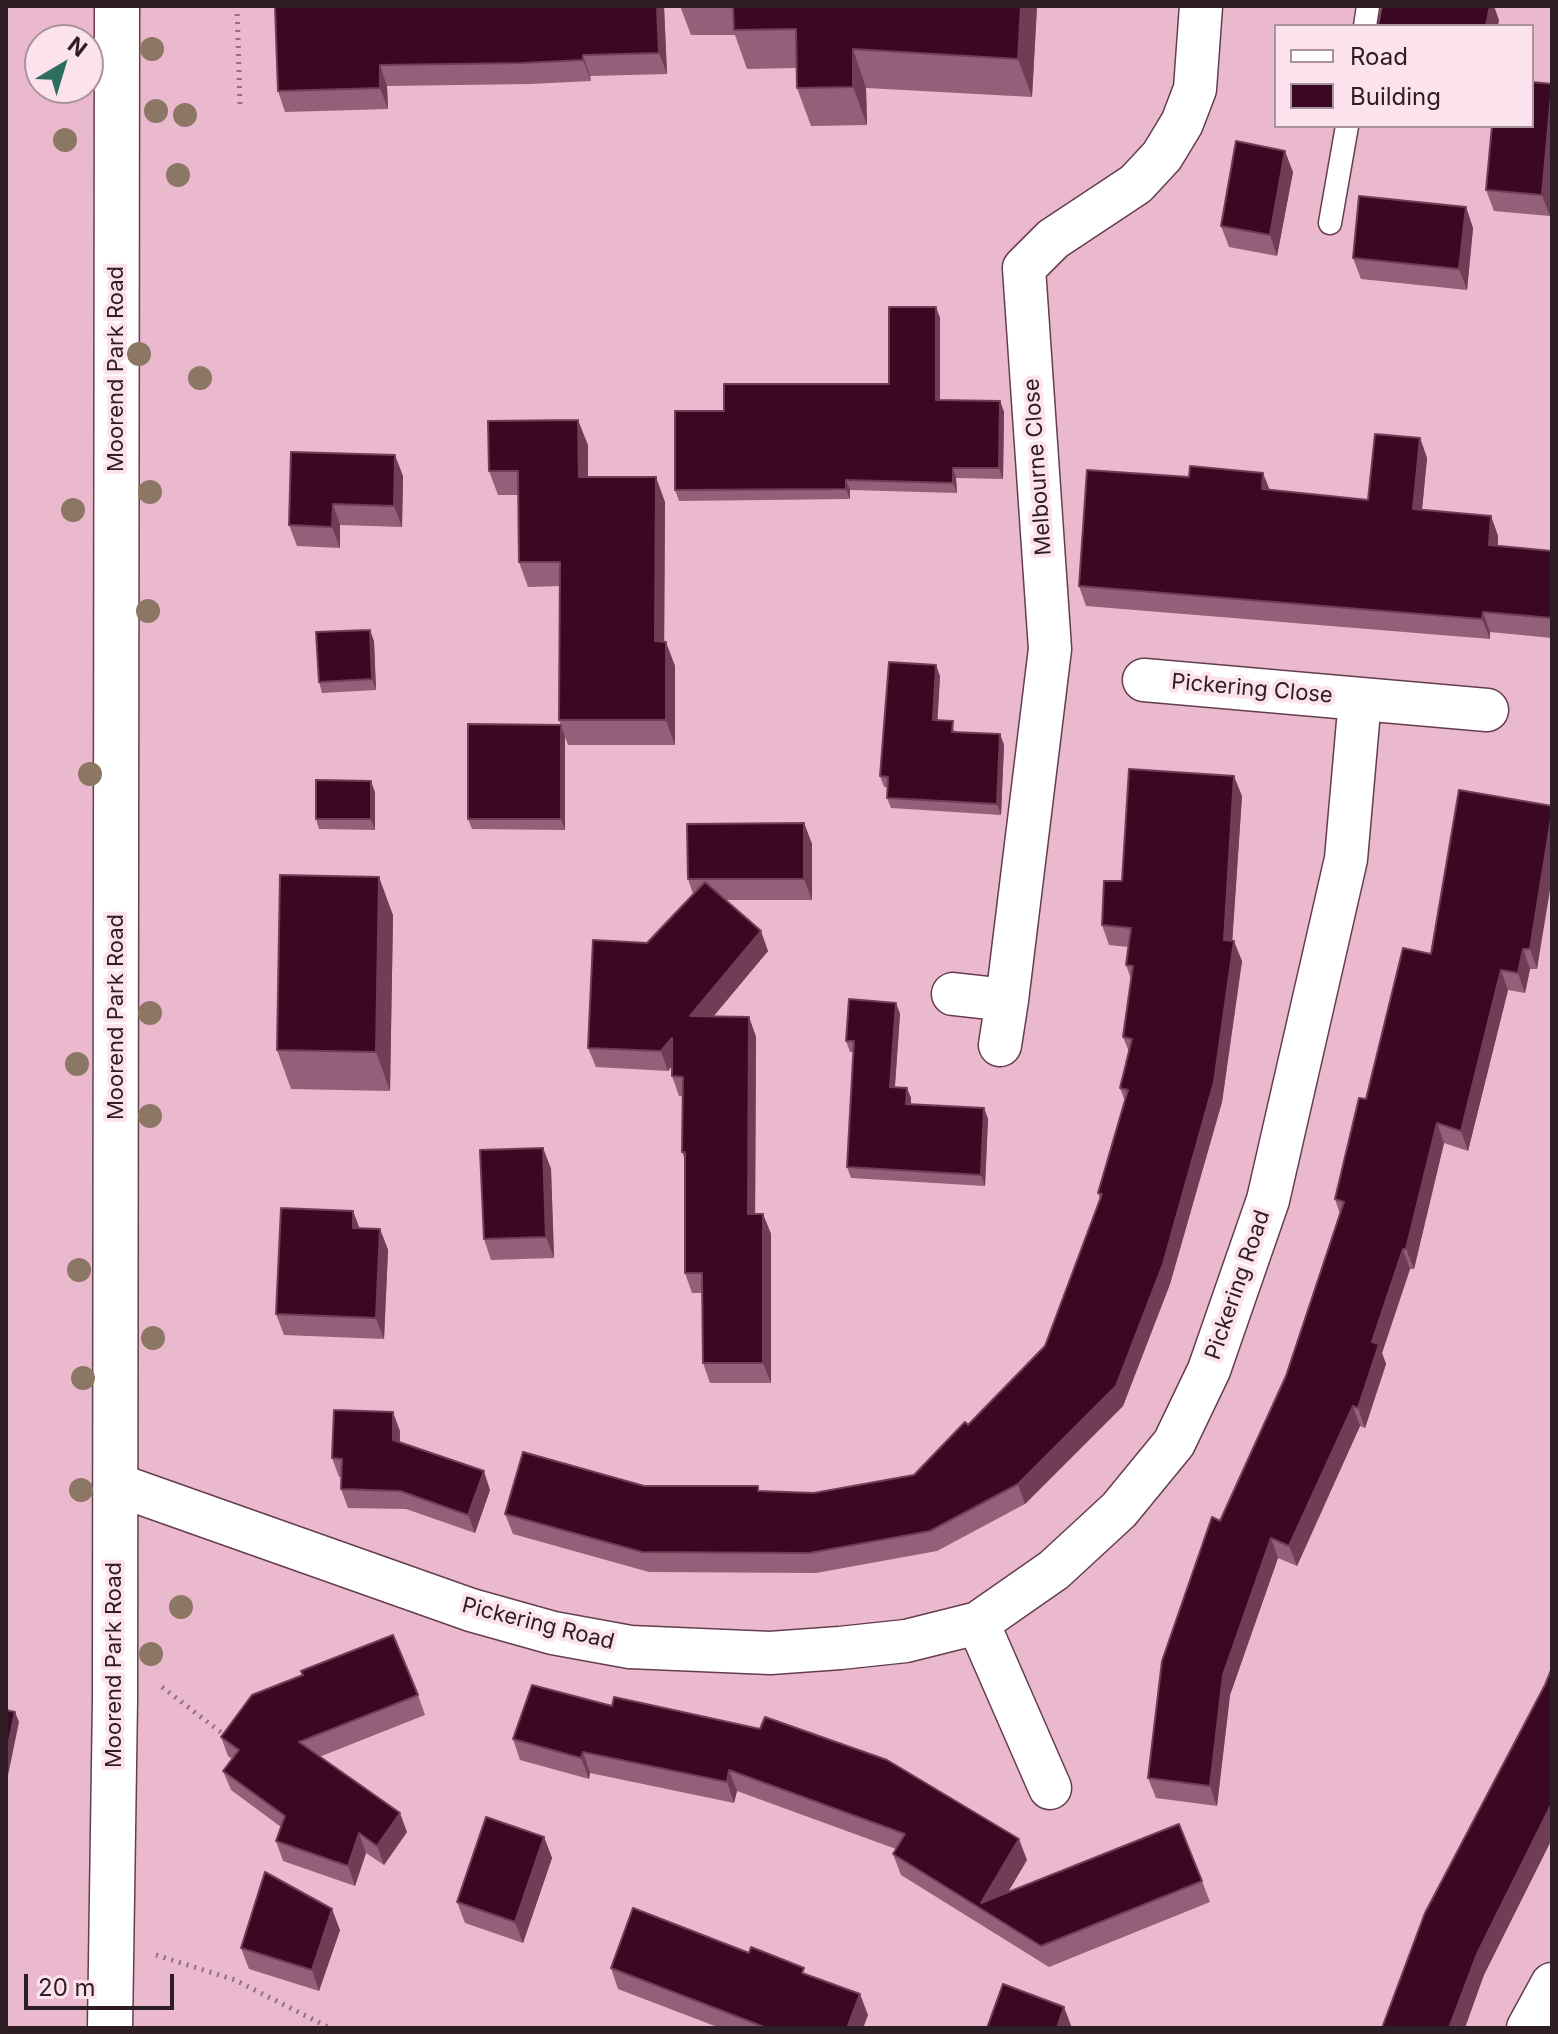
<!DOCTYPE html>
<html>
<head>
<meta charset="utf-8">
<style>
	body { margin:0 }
	#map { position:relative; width:1558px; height:2034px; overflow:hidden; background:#eab9cd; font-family:Inter,sans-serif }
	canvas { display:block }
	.frame { position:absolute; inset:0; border:8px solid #2f1d25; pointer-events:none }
	.legend { position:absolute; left:1274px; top:24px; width:260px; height:104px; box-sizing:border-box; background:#fbe2ec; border:2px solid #a9939c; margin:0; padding:10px 14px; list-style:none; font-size:24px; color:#2f1d25 }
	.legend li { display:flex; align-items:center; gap:16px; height:40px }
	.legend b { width:40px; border:2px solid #a9939c }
	.north { position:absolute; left:24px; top:24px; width:80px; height:80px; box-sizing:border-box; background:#fbe2ec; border:2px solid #a9939c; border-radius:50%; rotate:38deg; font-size:22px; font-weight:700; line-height:32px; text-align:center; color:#2f1d25 }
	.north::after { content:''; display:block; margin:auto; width:28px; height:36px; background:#2e6e5c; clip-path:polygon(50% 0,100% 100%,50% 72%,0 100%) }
	.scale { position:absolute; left:24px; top:1974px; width:150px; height:36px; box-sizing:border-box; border:4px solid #2f1d25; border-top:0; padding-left:10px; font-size:24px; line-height:28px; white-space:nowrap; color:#2f1d25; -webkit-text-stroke:6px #fbe2ec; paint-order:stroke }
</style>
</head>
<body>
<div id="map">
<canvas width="1558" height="2034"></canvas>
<div class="frame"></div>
<ul class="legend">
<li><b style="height:10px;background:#fff"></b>Road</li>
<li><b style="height:22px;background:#3b0824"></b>Building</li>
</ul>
<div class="north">N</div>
<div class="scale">20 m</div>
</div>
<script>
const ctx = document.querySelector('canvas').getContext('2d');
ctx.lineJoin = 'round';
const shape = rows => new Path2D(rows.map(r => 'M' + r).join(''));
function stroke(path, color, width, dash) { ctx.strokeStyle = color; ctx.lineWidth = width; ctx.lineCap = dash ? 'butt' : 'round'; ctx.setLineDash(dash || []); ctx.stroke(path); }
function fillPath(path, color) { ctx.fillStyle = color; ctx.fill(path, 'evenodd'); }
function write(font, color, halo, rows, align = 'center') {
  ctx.font = font + ' Inter,sans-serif'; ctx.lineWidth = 8; ctx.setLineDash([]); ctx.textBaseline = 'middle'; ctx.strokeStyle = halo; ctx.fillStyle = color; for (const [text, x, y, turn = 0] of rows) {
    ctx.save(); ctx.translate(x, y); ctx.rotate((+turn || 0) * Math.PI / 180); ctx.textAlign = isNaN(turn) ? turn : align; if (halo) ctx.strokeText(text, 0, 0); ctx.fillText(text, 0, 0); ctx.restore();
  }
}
const service = shape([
	[1365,26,1368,6],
	[1330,223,1347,126]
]);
const minor = shape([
	[1144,680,1487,710],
	[953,994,1007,1000,1000,1045],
	[1007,1000,1050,649,1024,268,1053,239,1136,184,1162,156,1182,123,1195,89,1201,6],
	[115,1484,471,1610,553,1633,630,1647,770,1653,840,1648,906,1641,978,1623,1054,1570,1119,1510,1174,1443,1209,1370,1268,1200,1346,859,1360,699],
	[978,1623,1050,1788],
	[1528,2028,1552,1984]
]);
const tertiary = shape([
	[110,2028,115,1700,117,6]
]);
stroke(service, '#643d4e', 25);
stroke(minor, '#643d4e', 45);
stroke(tertiary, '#643d4e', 47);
stroke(shape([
	[237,6,240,104],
	[162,1687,227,1737],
	[156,1955,235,1980,330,2028]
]), '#916f7d', 5, [2, 6]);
stroke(service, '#fff', 22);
stroke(minor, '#fff', 42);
stroke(tertiary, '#fff', 44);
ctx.fillStyle = '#8b7764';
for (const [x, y] of [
	[152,49],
	[156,111],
	[185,115],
	[65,140],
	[178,175],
	[139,354],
	[200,378],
	[150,492],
	[73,510],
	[148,611],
	[90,774],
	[150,1013],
	[77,1064],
	[150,1116],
	[79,1270],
	[153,1338],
	[83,1378],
	[81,1490],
	[181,1607],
	[151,1654]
]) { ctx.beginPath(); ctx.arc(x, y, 12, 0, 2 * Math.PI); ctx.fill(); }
fillPath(shape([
	[275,6,664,6,667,74,590,76,591,81,530,84,387,86,388,109,285,112,278,91],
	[680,6,1037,6,1032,97,866,88,867,125,811,126,797,88,797,68,747,69,735,35,691,35],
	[1532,126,1550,216,1494,211,1486,190],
	[1293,172,1277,256,1229,247,1221,226],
	[1466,207,1473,228,1467,290,1361,279,1353,258],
	[936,307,940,318,940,400,1000,401,1004,412,1003,479,956,478,957,493,850,490,850,499,679,501,675,490,724,411,889,384],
	[1420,438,1427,458,1422,510,1491,516,1498,536,1498,546,1552,551,1552,638,1490,632,1490,639,1086,606,1079,586,1269,490,1368,500],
	[588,445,588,477,665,502,664,642,675,666,675,745,568,745,559,720,560,586,528,587,519,562,518,495,498,495,489,471],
	[291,452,403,476,402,527,340,525,340,548,297,546,289,525],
	[374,641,376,690,322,693,319,682],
	[940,676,937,720,957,732,1000,734,1004,745,1001,815,891,808,887,798,887,787,884,787,880,776],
	[561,725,565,736,565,830,472,829,468,819],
	[375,792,375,830,319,829,316,819],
	[1242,796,1232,941,1242,961,1222,1102,1170,1284,1123,1406,1025,1504,937,1551,816,1573,649,1572,513,1534,505,1514,644,1486,814,1493,914,1475,968,1425,1045,1346,1100,1199,1098,1193,1125,1101,1120,1088,1129,1052,1123,1037,1131,979,1126,965,1129,947,1109,945,1102,925,1122,881],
	[1552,806,1537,969,1530,969,1525,993,1508,990,1468,1151,1444,1143,1414,1269,1410,1269,1382,1353,1386,1364,1365,1428,1360,1426,1297,1566,1278,1558,1230,1695,1217,1806,1156,1798,1148,1778,1220,1521,1286,1376,1340,1214,1335,1199,1366,1099,1431,954],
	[804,823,812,844,812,900,725,900,768,951,713,1017,749,1017,756,1037,755,1214,763,1214,771,1234,771,1383,710,1383,703,1363,702,1293,692,1293,685,1273,685,1160,682,1152,682,1096,679,1096,672,1076,672,1066,668,1071,596,1067,588,1048,647,943,693,894,688,879],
	[393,915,390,1091,291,1089,277,1050],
	[896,1003,900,1014,895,1087,907,1088,911,1098,911,1104,984,1108,988,1119,985,1186,851,1178,847,1167,854,1052,850,1052,846,1041],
	[543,1148,551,1169,554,1258,491,1260,484,1239],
	[353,1211,359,1228,380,1229,388,1250,384,1339,284,1335,276,1314],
	[400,1431,400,1442,490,1490,475,1533,406,1509,348,1508,341,1489,341,1477,339,1477,332,1458],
	[532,1685,1027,1860,1007,1893,1202,1881,1210,1902,1049,1967,901,1875,893,1854,896,1849,737,1791,734,1803,590,1773,589,1779,520,1760,513,1739],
	[418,1695,425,1715,319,1757,407,1832,384,1865,366,1853,355,1886,283,1861,276,1841,281,1827,231,1790,223,1771,232,1759,228,1756,221,1737],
	[544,1837,552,1858,523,1943,465,1923,457,1902],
	[340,1930,319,1991,249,1969,241,1948],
	[611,1968,868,2015,863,2028,720,2028,618,1989]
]), '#926078');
fillPath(shape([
	[657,6,664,6,667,74,659,53],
	[1021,6,1037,6,1032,97,1018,59],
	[1490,6,1494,6,1499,20,1498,26,1486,26],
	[853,49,866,88,867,125,853,87],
	[583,55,590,76,591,81,583,60],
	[380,65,387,86,388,109,380,88],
	[1552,88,1552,191,1550,216,1542,195],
	[1285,151,1293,172,1277,256,1270,235],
	[1466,207,1473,228,1467,290,1459,269],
	[936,307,940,318,940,411,936,400],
	[1000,401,1004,412,1003,479,999,468],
	[578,420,588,445,588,502,579,477],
	[1420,438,1427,458,1420,530,1413,509],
	[395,455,403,476,402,527,394,506],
	[953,468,956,478,957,493,953,483],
	[1263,473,1271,493,1262,489],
	[656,477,665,502,664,666,655,641],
	[846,480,850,490,850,499,846,489],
	[333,504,340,525,340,548,332,527],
	[1491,516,1498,536,1497,565,1489,545],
	[1483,612,1490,632,1490,639,1482,619],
	[370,630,374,641,376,690,372,679],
	[666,642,675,666,675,745,666,720],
	[936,665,940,676,937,730,933,720],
	[561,725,565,736,565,830,561,819],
	[1000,734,1004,745,1001,815,997,804],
	[1234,776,1242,796,1231,960,1224,940],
	[371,781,375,792,375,830,371,819],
	[1552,813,1552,878,1537,969,1530,949],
	[804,823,812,844,812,900,804,879],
	[379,877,393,915,390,1091,376,1052],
	[761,931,768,951,697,1036,690,1016],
	[1234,941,1242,961,1222,1102,1170,1284,1123,1406,1025,1504,1018,1484],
	[1523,949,1530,969,1525,993,1518,973],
	[1501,970,1508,990,1468,1151,1461,1131],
	[896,1003,900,1014,894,1098,890,1087],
	[749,1017,756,1037,755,1234,748,1214],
	[672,1038,679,1057,668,1071,661,1051],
	[907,1088,911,1098,910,1115,906,1104],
	[984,1108,988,1119,985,1186,981,1175],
	[1437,1123,1444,1143,1414,1269,1406,1249],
	[543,1148,551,1169,554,1258,546,1237],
	[353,1211,361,1232,353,1228],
	[763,1214,771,1234,771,1383,763,1363],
	[380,1229,388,1250,384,1339,376,1318],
	[1403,1249,1410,1269,1382,1353,1386,1364,1365,1428,1358,1408,1372,1342],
	[1353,1406,1360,1426,1297,1566,1289,1546],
	[393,1412,400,1431,399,1458,393,1440],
	[484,1471,490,1490,475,1533,468,1515],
	[1271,1538,1278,1558,1230,1695,1217,1806,1210,1786,1223,1675],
	[15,1712,19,1722,6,1785,6,1755],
	[583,1752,590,1773,589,1779,581,1758],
	[729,1770,737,1791,734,1803,727,1782],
	[1552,1803,1552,1839,1484,1975,1465,2028,1449,2028,1477,1954],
	[400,1813,407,1832,384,1865,377,1846],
	[359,1833,366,1853,355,1886,348,1866],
	[544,1837,552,1858,523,1943,515,1922],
	[1019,1839,1027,1860,994,1916,981,1903],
	[332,1909,340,1930,319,1991,312,1970],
	[860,1994,868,2015,863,2028,847,2028],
	[1064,2007,1072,2028,1057,2028]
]), '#703d57');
const building = shape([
	[275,6,657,6,659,53,583,55,583,60,522,63,380,65,380,88,278,91,275,6],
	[733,6,1021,6,1018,59,853,49,853,87,797,88,796,29,734,30,733,6],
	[1382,6,1490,6,1486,26,1378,26,1382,6],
	[1532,82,1552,84,1542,195,1486,190,1492,126,1532,126,1532,82],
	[1236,141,1285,151,1270,235,1221,226,1236,141],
	[1359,196,1466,207,1459,269,1353,258,1359,196],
	[889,307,936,307,936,400,1000,401,999,468,953,468,953,483,846,480,846,489,675,490,675,411,724,411,724,384,889,384,889,307],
	[578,420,579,477,656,477,655,641,666,642,666,720,559,720,560,562,519,562,518,471,489,471,488,421,578,420],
	[1375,434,1420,438,1413,509,1491,516,1489,545,1552,551,1552,618,1483,612,1482,619,1079,586,1087,470,1189,477,1190,466,1263,473,1262,489,1368,500,1375,434],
	[291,452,395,455,394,506,333,504,332,527,289,525,291,452],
	[370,630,372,679,319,682,316,632,370,630],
	[889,662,936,665,933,720,953,721,952,732,1000,734,997,804,887,798,888,777,880,776,889,662],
	[468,724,561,725,561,819,468,819,468,724],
	[1129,769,1234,776,1224,940,1234,941,1214,1082,1163,1264,1116,1386,1018,1484,930,1531,809,1553,642,1552,505,1514,523,1452,644,1486,758,1486,758,1491,814,1493,914,1475,965,1422,968,1425,1045,1346,1102,1194,1098,1193,1128,1090,1120,1088,1132,1039,1123,1037,1133,966,1126,965,1131,928,1102,925,1104,881,1122,881,1129,769],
	[316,780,371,781,371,819,316,819,316,780],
	[1459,790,1552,806,1552,813,1530,949,1523,949,1518,973,1501,970,1461,1131,1437,1123,1406,1249,1403,1249,1372,1342,1379,1344,1358,1408,1353,1406,1289,1546,1271,1538,1223,1675,1210,1786,1148,1778,1162,1661,1212,1517,1220,1521,1286,1376,1344,1202,1335,1199,1359,1098,1366,1099,1403,948,1431,954,1459,790],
	[804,823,804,879,688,879,687,824,804,823],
	[280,875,379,877,376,1052,277,1050,280,875],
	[705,882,761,931,690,1016,749,1017,748,1214,763,1214,763,1363,703,1363,702,1273,685,1273,685,1152,682,1152,683,1077,672,1076,672,1038,661,1051,588,1048,593,940,647,943,705,882],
	[849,999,896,1003,890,1087,907,1088,906,1104,984,1108,981,1175,847,1167,854,1041,846,1041,849,999],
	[543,1148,546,1237,484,1239,480,1150,543,1148],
	[281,1208,353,1211,353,1228,380,1229,376,1318,276,1314,281,1208],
	[334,1410,393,1412,393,1440,484,1471,468,1515,400,1491,341,1489,342,1459,332,1458,334,1410],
	[393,1635,418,1695,299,1742,400,1813,377,1846,359,1833,348,1866,276,1841,285,1816,223,1771,239,1750,221,1737,252,1695,303,1675,301,1671,393,1635],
	[1552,1668,1552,1803,1477,1954,1449,2028,1382,2028,1425,1913,1545,1685,1552,1668],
	[532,1685,612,1706,614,1697,760,1729,765,1717,887,1760,1019,1839,981,1903,1179,1824,1202,1881,1041,1946,893,1854,905,1834,729,1770,727,1782,583,1752,581,1758,513,1739,532,1685],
	[6,1710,15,1712,6,1755,6,1710],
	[486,1817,544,1837,515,1922,457,1902,486,1817],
	[265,1872,332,1909,312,1970,241,1948,265,1872],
	[633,1908,749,1953,751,1947,804,1968,802,1973,860,1994,847,2028,767,2028,611,1968,633,1908],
	[1003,1984,1064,2007,1057,2028,987,2028,1003,1984]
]);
fillPath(building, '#3b0824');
stroke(building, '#703d57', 2);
write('22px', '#2f1d25', '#fbe2ec', [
	["Moorend Park Road",116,369,-90],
	["Melbourne Close",1038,467,-94],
	["Pickering Close",1252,689,5],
	["Moorend Park Road",116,1017,-90],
	["Pickering Road",1238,1285,-71],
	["Pickering Road",538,1624,14],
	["Moorend Park Road",114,1665,-90]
]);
</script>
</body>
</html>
